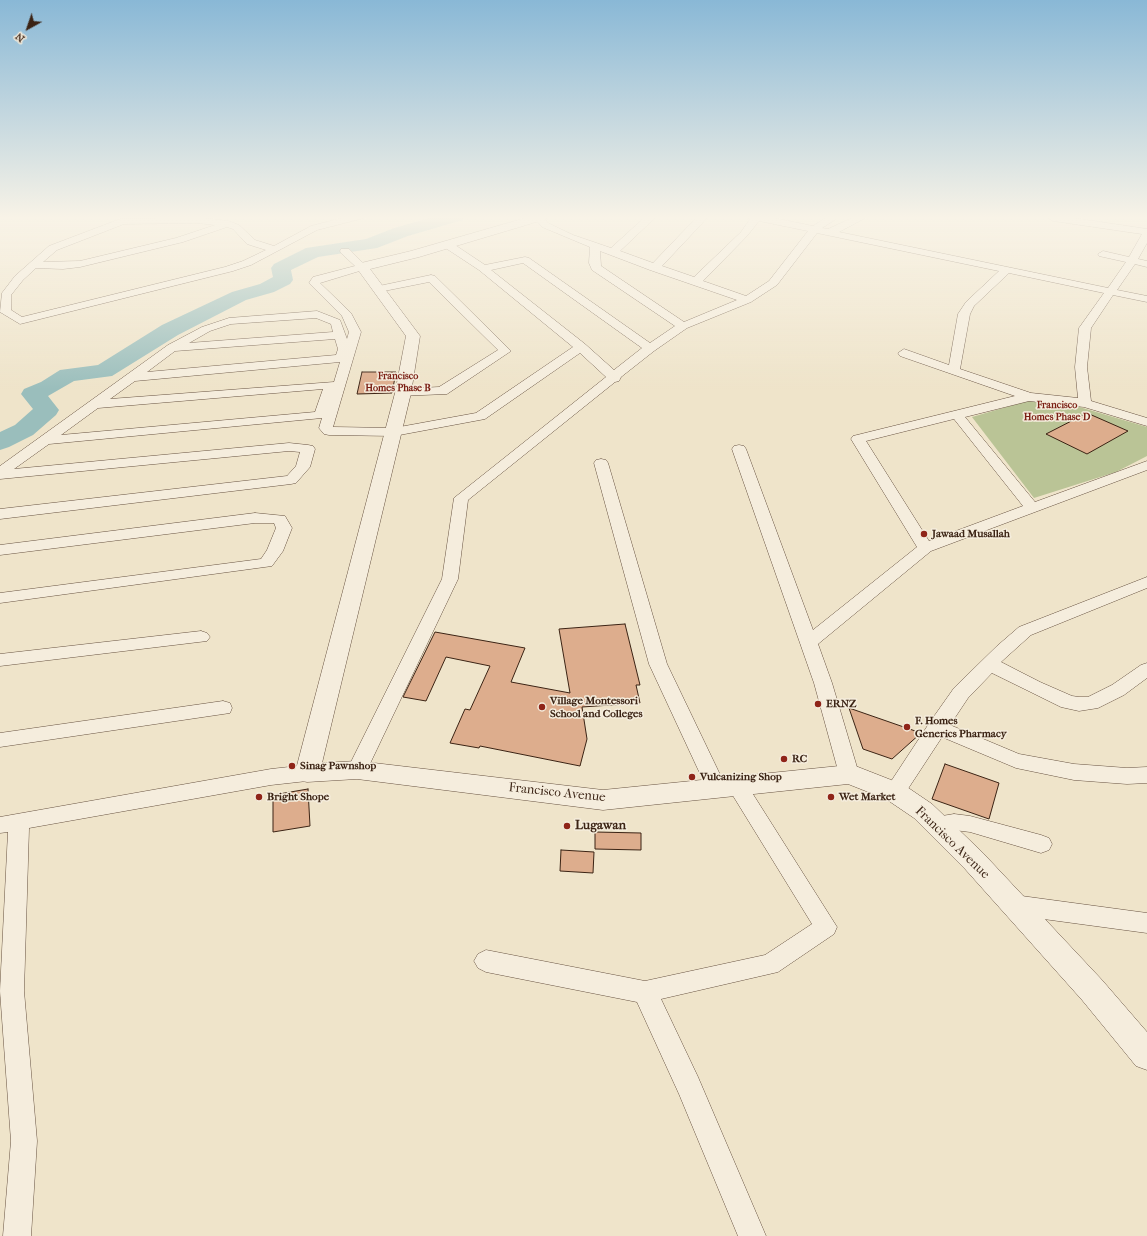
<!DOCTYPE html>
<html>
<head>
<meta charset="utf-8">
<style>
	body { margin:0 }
	#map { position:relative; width:1147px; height:1236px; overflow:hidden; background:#efe4ca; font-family:"IM FELL French Canon",serif }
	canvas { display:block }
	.north { position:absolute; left:8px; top:8px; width:40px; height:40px; -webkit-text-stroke:3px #f5eddd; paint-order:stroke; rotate:220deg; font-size:11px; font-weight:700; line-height:16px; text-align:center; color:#3b2314 }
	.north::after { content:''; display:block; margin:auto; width:14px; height:18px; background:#3b2314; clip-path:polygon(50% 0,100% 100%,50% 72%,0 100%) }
</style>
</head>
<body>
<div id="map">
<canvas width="1147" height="1236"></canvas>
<div class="north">N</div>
</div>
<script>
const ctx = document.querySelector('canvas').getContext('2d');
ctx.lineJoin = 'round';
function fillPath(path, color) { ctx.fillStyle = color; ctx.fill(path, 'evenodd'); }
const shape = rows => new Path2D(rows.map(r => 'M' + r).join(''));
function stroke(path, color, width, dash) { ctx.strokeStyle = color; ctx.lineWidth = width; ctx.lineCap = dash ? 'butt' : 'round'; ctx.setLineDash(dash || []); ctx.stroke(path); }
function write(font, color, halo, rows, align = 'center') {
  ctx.font = font + ' "IM FELL French Canon",serif'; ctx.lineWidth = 3; ctx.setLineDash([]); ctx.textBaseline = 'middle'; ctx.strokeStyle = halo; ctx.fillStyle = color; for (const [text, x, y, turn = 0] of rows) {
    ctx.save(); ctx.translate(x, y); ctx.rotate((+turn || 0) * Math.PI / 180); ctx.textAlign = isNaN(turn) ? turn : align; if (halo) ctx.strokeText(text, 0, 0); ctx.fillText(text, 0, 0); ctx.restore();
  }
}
fillPath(shape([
	[1034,399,1076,406,1147,427,1147,456,1116,472,1034,498,972,417]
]), '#bac496');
fillPath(shape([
	[436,216,466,216,463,220,408,236,377,248,318,257,291,270,293,280,290,284,274,292,246,300,178,335,112,376,74,381,48,396,59,410,56,415,33,435,9,447,0,450,0,432,15,425,33,409,21,394,24,389,41,382,60,370,98,365,162,325,232,292,260,284,273,277,271,268,274,264,306,248,366,239,394,228,436,216]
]), '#9abebc');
const building = shape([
	[362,372,396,372,392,393,357,394,362,372],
	[1087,413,1128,431,1087,454,1046,434,1087,413],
	[625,624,640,685,636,685,640,703,582,707,587,739,580,766,480,746,479,748,450,743,465,709,470,710,490,666,446,657,426,701,403,697,435,632,525,648,511,682,570,693,559,629,625,624],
	[849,708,921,733,892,759,863,749,849,708],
	[945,764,999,783,989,819,932,799,945,764],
	[308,789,310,826,273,832,273,795,308,789],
	[595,832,641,833,641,850,595,849,595,832],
	[561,850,594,852,593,873,560,871,561,850]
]);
fillPath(building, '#ddad8d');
stroke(building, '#3b2314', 1);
const minor = shape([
	[349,216,372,216,317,230,251,265,233,271,20,324,0,312,2,293,15,276,49,246,120,219,197,217,229,221,239,225,255,240,274,246,311,226,349,216],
	[197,223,215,225,176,238,80,261,43,262,57,250,124,224,197,223],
	[227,227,233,229,247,244,266,250,243,261,225,267,22,317,11,310,11,295,23,280,36,268,63,269,80,267,183,242,227,227],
	[535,216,550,216,545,219,548,223,573,235,611,248,646,216,657,216,620,251,653,263,698,216,709,216,662,266,694,277,741,232,750,219,745,216,765,216,813,226,828,216,841,216,822,228,828,229,856,216,869,216,839,232,1108,288,1126,262,1099,256,1098,254,1103,251,1129,257,1142,234,1053,221,1048,218,1049,216,1061,216,1147,229,1147,243,1138,259,1147,261,1147,267,1135,264,1117,290,1147,296,1147,302,1113,295,1091,328,1087,367,1091,401,1147,418,1147,426,1084,407,1029,401,965,417,1035,502,1147,461,1147,470,931,551,818,644,832,683,859,774,856,779,849,782,842,779,839,774,814,683,732,449,734,446,739,445,744,446,746,449,813,630,917,547,851,439,853,436,1015,396,900,356,898,353,904,349,949,365,958,314,966,302,999,271,817,233,777,285,751,302,687,328,654,351,621,377,619,381,615,382,468,500,458,579,367,770,364,775,357,778,350,775,347,770,442,579,454,498,606,377,580,353,485,419,394,436,329,435,324,434,319,428,322,418,49,444,14,469,289,443,308,445,313,446,315,449,310,467,296,483,291,484,0,519,0,509,287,476,296,466,300,452,289,451,0,479,0,466,168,345,202,327,229,318,317,311,340,320,347,339,349,332,342,316,309,283,313,277,355,266,341,253,340,251,341,249,349,249,367,267,366,269,320,283,351,313,361,332,333,427,394,428,476,413,573,347,479,270,444,247,443,245,444,243,452,243,485,265,525,257,529,258,650,343,675,326,592,270,589,263,590,247,542,227,534,218,535,216],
	[759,221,808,231,769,281,746,296,703,281,747,236,759,221],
	[600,251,650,270,737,300,684,322,601,266,600,251],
	[523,263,642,348,614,370,585,344,491,270,523,263],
	[1009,273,1104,293,1079,328,1075,367,1078,398,1031,393,960,369,970,314,974,306,1009,273],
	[316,318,331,324,333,332,189,343,210,331,231,324,316,318],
	[335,339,338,349,336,355,147,372,175,351,335,339],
	[340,362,334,382,110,399,135,381,340,362],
	[323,389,315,412,61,435,98,408,323,389],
	[954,419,1023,506,929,541,866,441,954,419],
	[431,275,435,276,511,351,447,394,398,396,397,393,398,390,403,389,439,387,498,350,429,282,379,292,374,289,379,286,431,275],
	[601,459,606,460,608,463,667,664,726,787,723,793,716,795,709,793,649,664,594,463,596,460,601,459],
	[255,513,285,516,292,528,283,551,272,566,0,603,0,593,261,559,267,550,276,528,274,523,255,523,0,555,0,545,255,513],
	[1147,577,1147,588,1031,635,1001,662,1040,682,1072,696,1079,697,1088,697,1112,685,1141,665,1147,663,1147,678,1124,695,1098,708,1079,711,1061,707,992,673,968,698,950,725,1019,754,1074,764,1127,768,1147,767,1147,783,1127,784,1074,780,1016,768,942,737,902,798,895,800,888,798,885,792,888,786,930,722,954,688,997,646,1019,627,1147,577],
	[201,631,207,633,210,637,207,641,0,666,0,654,201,631],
	[223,701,230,703,232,708,230,713,0,747,0,733,223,701],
	[307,765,314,768,317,773,314,778,307,781,271,785,29,828,24,991,37,1141,31,1236,3,1236,11,1141,0,991,8,832,0,833,0,817,271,769,307,765],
	[737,778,744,780,837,927,834,934,778,972,661,999,698,1077,766,1236,738,1236,679,1094,637,1002,486,972,478,968,474,961,478,954,486,950,645,981,765,955,812,924,727,786,730,780,737,778],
	[954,814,970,816,1041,835,1049,838,1052,844,1049,850,1041,853,970,832,954,830,937,832,930,830,927,824,930,818,954,814],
	[1014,895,1147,913,1147,933,1014,915,1006,912,1003,905,1006,898,1014,895]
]);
const tertiary = shape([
	[532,216,544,216,545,218,543,220,419,257,370,269,420,336,411,393,322,763,357,761,603,790,849,765,858,767,904,785,932,804,983,853,1102,980,1147,1032,1147,1070,1136,1066,1082,1000,965,869,914,818,886,799,848,784,603,810,357,779,307,782,298,780,295,773,395,393,406,336,356,267,357,264,411,251,532,216]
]);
stroke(minor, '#685342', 1);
stroke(tertiary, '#685342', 1);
fillPath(minor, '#f5eddd');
fillPath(tertiary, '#f5eddd');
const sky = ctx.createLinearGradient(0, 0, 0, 389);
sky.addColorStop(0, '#89b8d6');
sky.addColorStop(0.56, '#f8f3e7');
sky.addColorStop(1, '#f8f3e700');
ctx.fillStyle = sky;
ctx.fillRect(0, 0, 1147, 389);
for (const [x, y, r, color] of [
	[924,534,4,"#8f2418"],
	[818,704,4,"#8f2418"],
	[542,707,4,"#8f2418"],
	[907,727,4,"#8f2418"],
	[784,759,4,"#8f2418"],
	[292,766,4,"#8f2418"],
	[692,777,4,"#8f2418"],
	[259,797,4,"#8f2418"],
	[831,797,4,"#8f2418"],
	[567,826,4,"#8f2418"]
]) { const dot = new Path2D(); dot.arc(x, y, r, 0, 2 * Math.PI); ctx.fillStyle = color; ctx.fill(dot); stroke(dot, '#f5eddd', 1.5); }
write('bold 10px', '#7a1f14', '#f5eddd', [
	["Francisco",398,377],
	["Homes Phase B",398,389],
	["Francisco",1057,406],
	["Homes Phase D",1057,418]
]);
write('bold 11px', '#3b2314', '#f5eddd', [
	["Jawaad Musallah",932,534],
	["Village Montessori",550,701],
	["School and Colleges",550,714],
	["ERNZ",826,704],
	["F. Homes",915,721],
	["Generics Pharmacy",915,734],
	["RC",792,759],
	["Sinag Pawnshop",300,766],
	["Vulcanizing Shop",700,777],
	["Bright Shope",267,797],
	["Wet Market",839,797]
], 'left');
write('13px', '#3b2314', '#f5eddd', [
	["Francisco Avenue",557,793,6],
	["Francisco Avenue",952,843,44]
]);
write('bold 13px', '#3b2314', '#f5eddd', [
	["Lugawan",575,826]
], 'left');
</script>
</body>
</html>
